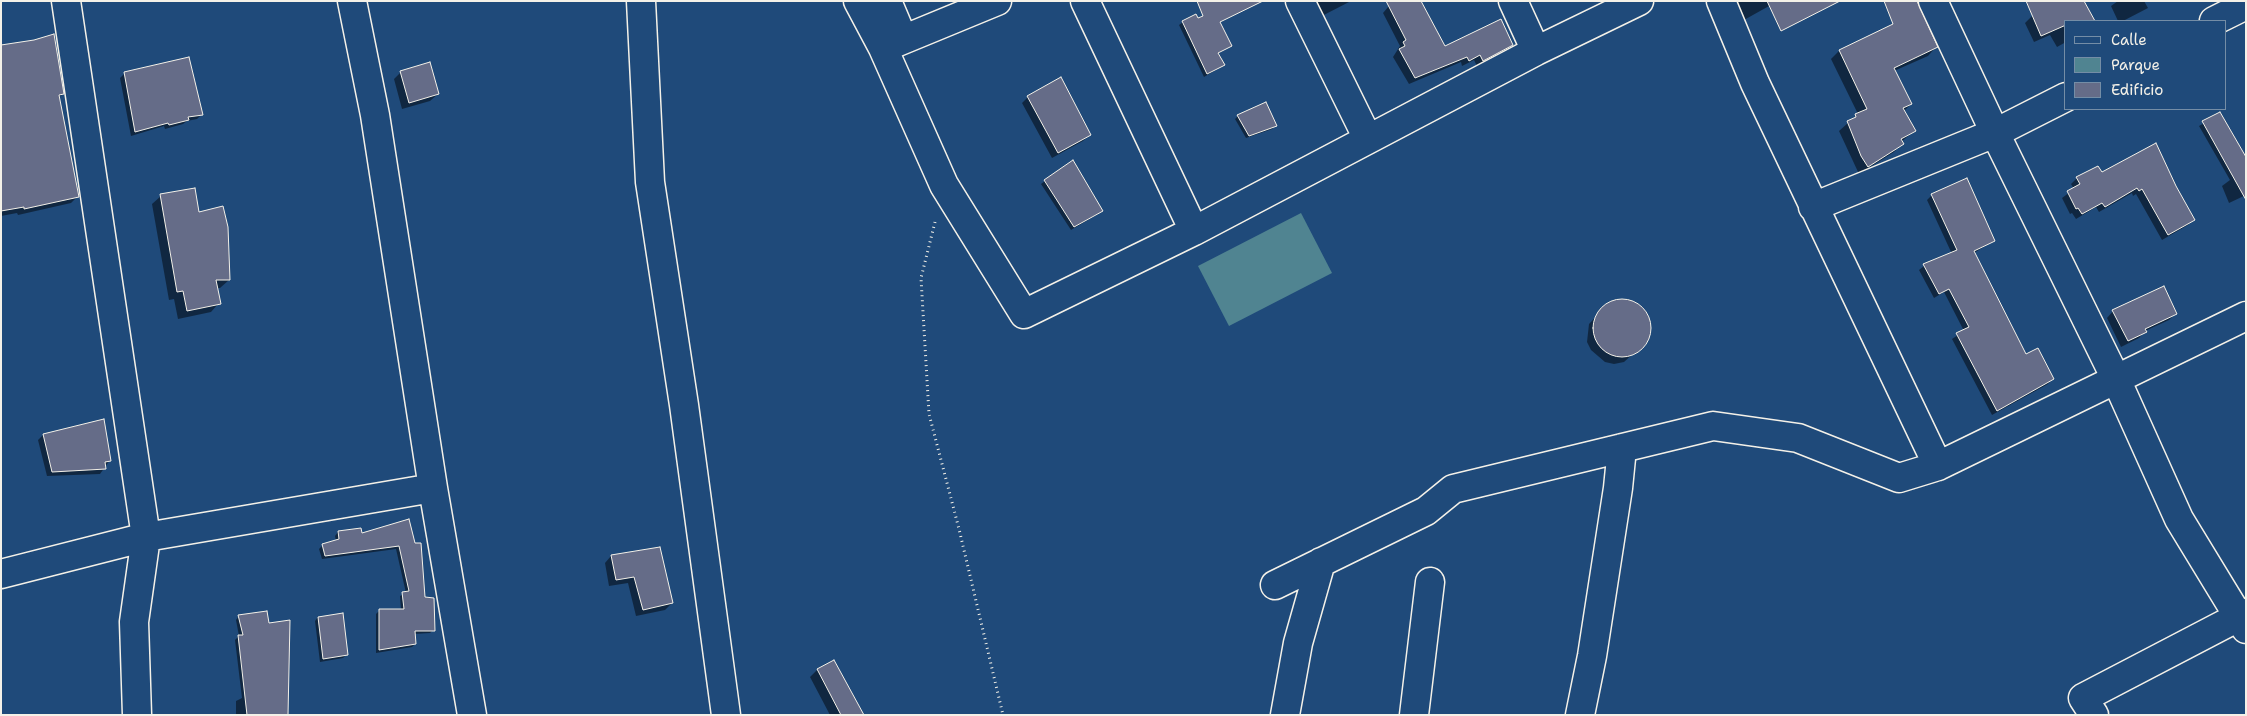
<!DOCTYPE html>
<html>
<head>
<meta charset="utf-8">
<style>
	body { margin:0 }
	#map { position:relative; width:2247px; height:716px; overflow:hidden; background:#1f4a7a; font-family:"Shantell Sans",sans-serif }
	canvas { display:block }
	.frame { position:absolute; inset:0; border:2px solid #f4f1e8; pointer-events:none }
	.legend { position:absolute; left:2064px; top:20px; width:162px; height:90px; box-sizing:border-box; background:#1f4a7a; border:1px solid #748da6; margin:0; padding:6px 9px; list-style:none; font-size:15px; color:#f4f1e8 }
	.legend li { display:flex; align-items:center; gap:10px; height:25px }
	.legend b { width:25px; border:1px solid #748da6 }
</style>
</head>
<body>
<div id="map">
<canvas width="2247" height="716"></canvas>
<div class="frame"></div>
<ul class="legend">
<li><b style="height:6px;background:#1f4a7a"></b>Calle</li>
<li><b style="height:14px;background:#508491"></b>Parque</li>
<li><b style="height:14px;background:#656c88"></b>Edificio</li>
</ul>
</div>
<script>
const ctx = document.querySelector('canvas').getContext('2d');
ctx.lineJoin = 'round';
function fillPath(path, color) { ctx.fillStyle = color; ctx.fill(path, 'evenodd'); }
const shape = rows => new Path2D(rows.map(r => 'M' + r).join(''));
function stroke(path, color, width, dash) { ctx.strokeStyle = color; ctx.lineWidth = width; ctx.lineCap = dash ? 'butt' : 'round'; ctx.setLineDash(dash || []); ctx.stroke(path); }
fillPath(shape([
	[1301,213,1332,273,1229,326,1198,266]
]), '#508491');
fillPath(shape([
	[1310,1,1351,1,1318,18],
	[1735,1,1778,1,1744,20],
	[2083,1,2093,21,2066,21,2066,42,2057,47,2050,35,2034,42,2025,23,2032,16],
	[2118,1,2144,1,2148,8,2123,21,2118,21,2111,6],
	[1389,6,1444,47,1512,45,1506,51,1477,66,1474,60,1462,66,1461,62,1409,84,1393,57,1400,46,1383,13],
	[1920,12,1936,47,1928,56,1894,71,1911,104,1904,111,1914,131,1901,142,1902,143,1894,152,1859,174,1839,131,1858,114,1831,59,1839,51],
	[1198,20,1230,46,1217,54,1224,65,1204,77,1179,25,1183,22],
	[1,46,63,94,58,98,78,196,71,203,18,215,17,213,1,216],
	[401,72,438,94,430,101,402,109,394,79],
	[125,73,202,114,197,119,187,121,183,124,165,129,164,126,131,136,120,78],
	[1028,97,1089,135,1083,141,1052,158,1022,103],
	[2220,114,2246,195,2229,203,2222,186,2230,180,2199,126],
	[1238,116,1275,126,1272,129,1246,138,1235,119],
	[2101,174,2175,187,2193,219,2188,225,2162,240,2136,194,2133,196,2132,193,2099,212,2096,207,2076,219,2072,213,2070,214,2062,198,2074,189,2071,184,2077,178],
	[1045,181,1098,214,1071,230,1041,184],
	[1932,195,1993,241,1974,253,2026,356,2052,379,2048,384,1992,415,1952,339,1964,331,1944,292,1934,298,1919,270,1924,266,1952,254,1927,200],
	[161,196,229,280,220,288,216,288,219,303,211,312,178,319,174,299,169,300,152,204],
	[1627,300,1635,303,1647,316,1649,334,1646,342,1624,362,1614,364,1605,362,1591,350,1587,342,1589,324,1609,303],
	[2113,311,2176,313,2169,320,2145,331,2139,338,2121,347,2107,318],
	[103,420,110,460,100,474,47,476,38,440,43,435],
	[408,521,424,598,433,630,430,633,414,634,415,644,412,647,376,653,376,614,380,610,401,610,400,596,406,593,396,549,322,559,319,549,323,545,336,541,335,536,338,532,361,534],
	[611,556,672,603,665,610,636,616,628,583,609,586,605,563],
	[239,616,287,715,236,715,236,701,242,698,235,640,239,636,236,620],
	[318,617,346,655,343,658,320,662,315,621],
	[817,670,862,715,830,715,810,677]
]), '#0007');
const building = shape([
	[1197,1,1263,1,1220,22,1232,46,1218,53,1225,65,1207,74,1182,21,1196,14,1198,18,1203,16,1197,1],
	[1386,1,1421,1,1445,46,1501,19,1513,45,1483,61,1480,55,1469,61,1467,57,1415,78,1399,49,1405,46,1403,42,1406,40,1386,1],
	[1767,1,1840,1,1781,31,1767,1],
	[1884,1,1917,1,1938,47,1894,68,1912,104,1903,108,1916,131,1901,139,1904,144,1868,167,1861,156,1847,121,1856,117,1855,114,1867,109,1839,50,1893,24,1884,1],
	[2026,1,2084,1,2095,21,2066,21,2066,25,2041,36,2026,1],
	[54,34,64,94,59,95,79,197,24,209,24,207,1,211,1,45,34,40,54,34],
	[189,57,203,115,188,117,189,120,169,125,168,123,135,132,124,72,189,57],
	[430,62,439,94,409,103,400,71,430,62],
	[1061,77,1091,135,1058,153,1027,96,1061,77],
	[1266,102,1277,126,1249,136,1237,115,1266,102],
	[2220,112,2246,157,2246,200,2202,121,2220,112],
	[2156,143,2176,186,2195,220,2168,235,2142,189,2139,191,2137,188,2105,207,2102,203,2082,214,2078,208,2076,209,2067,191,2080,184,2076,177,2098,166,2102,172,2156,143],
	[1073,160,1103,211,1074,227,1044,180,1073,160],
	[1967,178,1995,241,1974,251,2026,354,2038,348,2054,379,1997,411,1956,333,1969,327,1949,289,1939,294,1923,264,1957,250,1931,194,1967,178],
	[195,188,199,212,223,206,228,227,230,280,216,280,221,304,187,311,183,291,177,292,160,194,195,188],
	[2164,286,2177,314,2145,329,2147,332,2128,341,2112,310,2164,286],
	'1593 328a29 29 0 1 1 58 0a29 29 0 1 1-58 0Z',
	[104,419,111,461,105,462,106,469,52,472,43,434,104,419],
	[409,519,415,543,421,543,425,597,434,598,435,631,415,631,416,644,379,650,379,609,404,609,402,592,409,591,399,546,325,556,322,544,339,539,338,531,361,528,362,533,409,519],
	[660,547,673,603,643,610,634,577,616,580,611,555,660,547],
	[267,611,269,623,290,620,288,715,247,715,238,635,243,635,238,615,267,611],
	[343,613,348,655,323,659,318,617,343,613],
	[834,660,864,715,841,715,817,669,834,660]
]);
fillPath(building, '#656c88');
stroke(building, '#f4f1e8', 1);
const minor = shape([
	[66,1,146,537,134,622,137,715],
	[352,1,375,115,433,488,472,715],
	[641,1,650,182,684,405,726,715],
	[858,1,883,48,944,185,1024,314,1194,231,1536,51,1639,1],
	[887,1,903,39],
	[1085,1,1194,231],
	[1300,1,1368,139],
	[1513,1,1536,51],
	[1721,1,1755,83,1938,466],
	[1933,1,1995,133,2116,379,2179,519,2246,629],
	[2214,21,2246,5],
	[883,48,997,1],
	[1813,207,1995,133,2066,97],
	[1,574,146,537,433,488],
	[1275,585,1426,511,1453,489,1713,426,1798,438,1899,478,1938,466,2246,316],
	[1285,715,1298,643,1321,562],
	[1414,715,1430,582],
	[1580,715,1592,656,1618,488,1622,448],
	[2094,715,2083,698,2246,613]
]);
stroke(minor, '#f4f1e8', 31);
stroke(shape([
	[935,222,921,278,929,414,959,529,1003,715]
]), '#f4f1e8', 3, [1, 4]);
stroke(minor, '#1f4a7a', 28);
</script>
</body>
</html>
